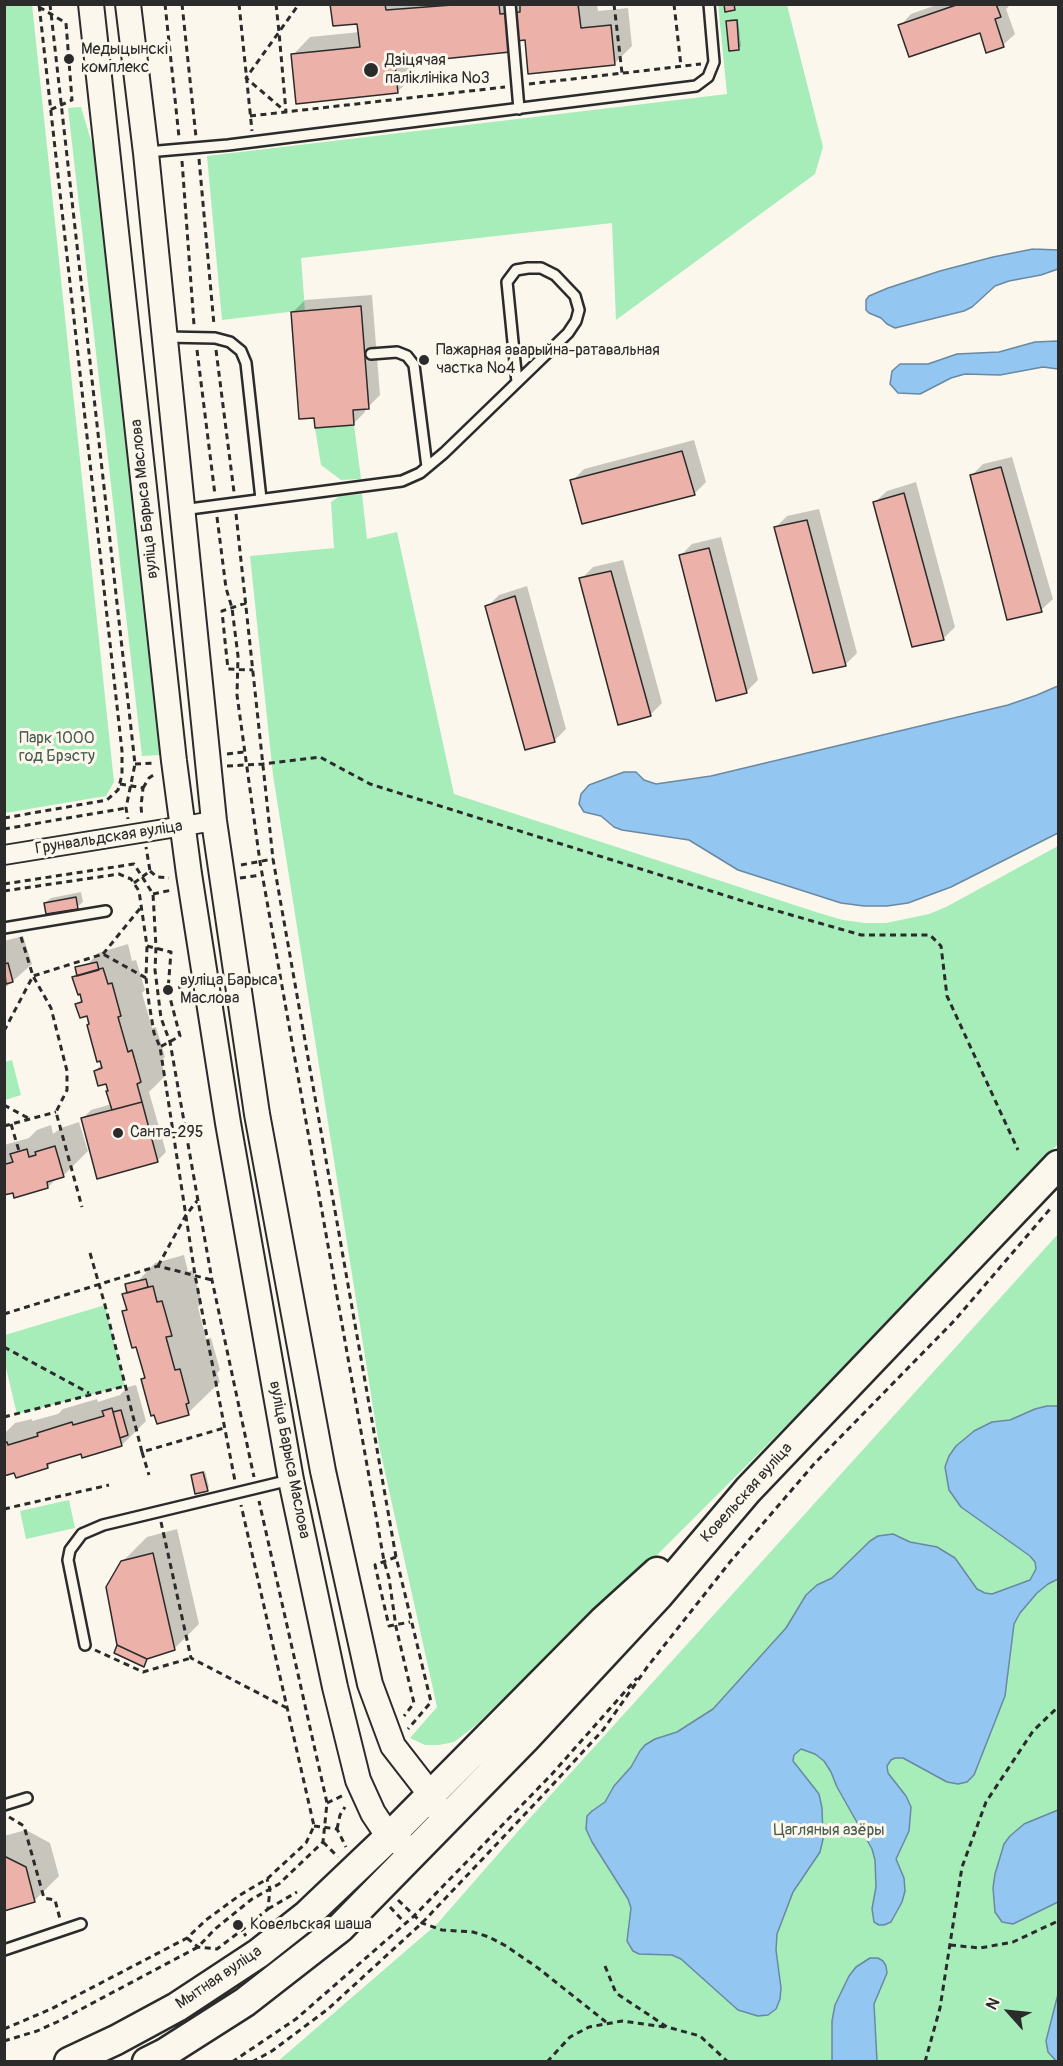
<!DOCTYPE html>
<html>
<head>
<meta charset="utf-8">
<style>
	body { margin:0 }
	#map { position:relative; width:1063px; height:2066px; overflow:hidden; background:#fbf7ec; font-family:Pangolin,sans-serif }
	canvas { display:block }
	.frame { position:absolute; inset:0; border:6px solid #2b2b2b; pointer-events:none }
	.north { position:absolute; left:979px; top:1982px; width:60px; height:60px; -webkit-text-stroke:4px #fbf7ec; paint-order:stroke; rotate:297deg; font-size:16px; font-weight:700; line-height:24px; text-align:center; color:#2b2b2b }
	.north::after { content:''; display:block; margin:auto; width:21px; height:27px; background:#2b2b2b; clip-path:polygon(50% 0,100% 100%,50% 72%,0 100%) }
</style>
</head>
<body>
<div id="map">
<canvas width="1063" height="2066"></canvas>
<div class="frame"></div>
<div class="north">N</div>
</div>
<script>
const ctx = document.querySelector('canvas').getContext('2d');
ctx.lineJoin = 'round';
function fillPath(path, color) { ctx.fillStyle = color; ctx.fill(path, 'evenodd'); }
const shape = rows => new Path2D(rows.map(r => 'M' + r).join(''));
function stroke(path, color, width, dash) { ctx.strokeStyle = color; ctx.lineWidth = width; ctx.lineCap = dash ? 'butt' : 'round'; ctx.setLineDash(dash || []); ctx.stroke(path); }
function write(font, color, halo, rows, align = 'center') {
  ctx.font = font + ' Pangolin,sans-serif'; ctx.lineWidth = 6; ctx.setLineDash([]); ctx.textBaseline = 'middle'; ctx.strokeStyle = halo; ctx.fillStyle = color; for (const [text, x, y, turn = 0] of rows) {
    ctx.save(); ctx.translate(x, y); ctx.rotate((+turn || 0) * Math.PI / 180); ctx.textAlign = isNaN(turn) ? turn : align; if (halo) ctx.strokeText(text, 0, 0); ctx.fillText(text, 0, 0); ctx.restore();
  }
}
fillPath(shape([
	[32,4,114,782,106,796,5,813,4,5],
	[718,4,787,5,823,147,815,174,616,320,612,223,301,258,305,310,222,320,207,156,727,94],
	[81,107,93,147,160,755,142,756,68,108],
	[354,425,361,479,341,480,321,465,315,428],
	[362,494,367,539,397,532,454,794,819,913,843,920,865,923,886,923,929,914,946,907,1058,846,1058,1144,790,1422,643,1569,571,1632,475,1726,454,1742,439,1745,425,1745,410,1738,437,1707,379,1445,273,775,250,556,334,548,331,502,340,496],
	[12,1060,21,1095,5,1100,5,1062],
	[1058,1234,1058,2061,277,2062,437,1924,520,1829],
	[105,1305,125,1386,17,1414,5,1364,5,1335],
	[69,1500,75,1528,26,1539,20,1511]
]), '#a6edba');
const water = shape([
	[1033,249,1058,250,1058,269,1041,275,1009,281,995,286,972,307,964,311,895,328,887,324,881,318,869,313,866,310,866,300,869,296,888,288,940,271,993,257,1033,249],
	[1058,341,1058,369,1043,367,1000,375,965,374,951,378,920,394,898,393,890,384,892,371,900,364,928,364,957,354,999,352,1035,342,1058,341],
	[1058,686,1058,833,951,887,908,903,887,906,864,906,841,903,738,870,689,840,622,830,614,827,601,816,584,812,579,804,581,794,589,785,624,772,636,772,644,780,656,784,711,776,1008,705,1037,695,1058,686],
	[1047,1406,1058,1406,1058,1579,1048,1584,1037,1593,1020,1613,1014,1624,1005,1696,974,1775,967,1782,958,1784,947,1782,903,1758,895,1758,891,1760,887,1766,888,1773,906,1796,911,1807,909,1831,896,1859,904,1878,905,1891,902,1902,891,1922,884,1925,879,1925,874,1922,872,1909,876,1887,875,1860,872,1849,837,1787,831,1772,824,1761,815,1754,801,1749,794,1755,793,1761,819,1794,822,1808,823,1839,820,1852,793,1892,777,1934,776,1950,781,1988,780,1999,776,2009,768,2015,758,2016,738,2010,681,1959,672,1955,639,1954,633,1951,627,1941,631,1908,628,1899,592,1842,586,1829,587,1816,592,1811,605,1802,614,1786,631,1767,640,1751,645,1745,655,1739,677,1732,713,1709,786,1628,806,1595,817,1585,832,1578,870,1541,878,1536,893,1534,910,1542,937,1547,955,1558,977,1589,985,1593,992,1594,1030,1580,1036,1569,1035,1562,1030,1556,961,1507,949,1490,945,1467,949,1456,956,1446,974,1431,992,1422,1010,1420,1035,1409,1047,1406],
	[1058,1810,1058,1902,1013,1924,1002,1922,995,1912,993,1888,995,1874,1004,1844,1010,1836,1024,1824,1058,1810],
	[870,1958,878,1958,883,1961,886,1966,887,1973,874,2004,877,2061,832,2061,832,2021,835,2005,849,1976,856,1967,870,1958],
	[1058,1994,1058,2061,1057,2062,1048,2052,1046,2041,1058,1994]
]);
fillPath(water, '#93c7f1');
stroke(water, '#6989a2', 1.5);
fillPath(shape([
	[332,4,597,4,598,11,628,8,632,46,615,63,526,39,520,39,509,51,413,61,415,75,397,92,293,55,310,37,360,32,359,22],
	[939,4,1011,4,1006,9,1015,34,1003,45,981,31,900,26,911,14],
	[730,19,738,19,741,46,739,48,728,22],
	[372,295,380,395,368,407,365,407,365,412,353,424,315,417,293,312,305,300],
	[694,440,706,482,694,494,572,481,584,469],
	[1012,457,1053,599,1041,610,971,476,983,464],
	[916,482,955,627,943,639,875,502,887,491],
	[819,509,857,653,845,665,776,527,787,516],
	[721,537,758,680,747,691,680,556,692,544],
	[623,560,662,703,650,715,581,579,593,567],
	[527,586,566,729,554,741,487,607,499,595],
	[81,892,83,902,77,907,45,903,51,898],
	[23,936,32,964,4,989,4,941],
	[128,944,132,961,136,960,145,990,142,993,152,1028,156,1027,165,1057,161,1060,165,1076,149,1092,166,1152,157,1161,82,1119,91,1110,112,1104,107,1082,95,1071,102,1064,88,1014,77,1004,83,998,74,978,78,974,76,968,89,963,98,953],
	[79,1122,88,1151,63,1176,57,1178,48,1187,4,1194,4,1145,29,1138,37,1130,51,1125,53,1134,61,1128],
	[184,1255,188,1272,193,1270,202,1303,198,1307,206,1339,211,1338,220,1370,217,1373,220,1382,188,1413,142,1380,146,1376,137,1345,123,1312,128,1308,124,1294,128,1291,126,1284,129,1282,139,1280,155,1263],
	[136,1385,146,1421,122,1445,82,1452,54,1460,48,1467,4,1474,4,1434,15,1423,32,1419,32,1421,58,1414,63,1409,97,1399,98,1402,120,1395,128,1387],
	[205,1471,209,1487,207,1489,192,1475],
	[177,1529,199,1624,174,1649,148,1657,146,1662,119,1646,122,1562,147,1537],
	[26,1830,50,1843,59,1876,34,1901,4,1909,4,1836]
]), '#0003');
const building = shape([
	[330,4,385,4,386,10,465,4,499,4,500,14,520,12,520,4,578,4,581,28,611,25,615,65,528,74,525,40,509,42,510,52,395,64,398,93,296,104,291,54,360,47,357,24,333,26,330,4],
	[724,4,734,4,735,10,725,12,724,4],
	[959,4,996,4,1001,17,995,19,1004,47,986,53,980,33,909,57,898,25,959,4],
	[737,20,739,50,729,51,726,21,737,20],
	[361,306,369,409,353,410,354,425,315,428,314,418,299,419,291,312,361,306],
	[682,451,695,495,582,524,570,480,682,451],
	[1001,467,1042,612,1007,620,970,475,1001,467],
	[904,493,944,640,912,647,873,502,904,493],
	[807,520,846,666,813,673,774,527,807,520],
	[709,548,747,693,716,701,679,555,709,548],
	[611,571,651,716,618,725,579,578,611,571],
	[515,596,555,742,525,750,485,606,515,596],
	[76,897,78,909,46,914,44,903,76,897],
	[97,962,99,970,77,976,75,967,97,962],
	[8,963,13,982,6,984,4,964,8,963],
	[103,968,108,984,112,983,121,1016,118,1017,128,1052,132,1050,141,1082,137,1084,142,1102,112,1110,106,1091,108,1091,106,1084,98,1086,94,1071,102,1068,100,1061,97,1062,87,1025,89,1024,87,1016,80,1018,75,1004,82,1002,80,994,78,995,72,977,103,968],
	[142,1102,158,1162,97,1179,81,1118,142,1102],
	[55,1146,64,1177,47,1182,48,1188,14,1198,13,1193,4,1195,4,1161,6,1164,13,1162,10,1154,27,1149,29,1157,36,1155,35,1152,55,1146],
	[146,1279,148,1287,127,1293,125,1284,146,1279],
	[153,1286,157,1302,162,1301,172,1336,166,1337,175,1370,180,1369,189,1403,186,1404,189,1415,157,1424,154,1415,151,1416,141,1379,145,1378,136,1347,132,1348,122,1311,127,1310,122,1294,153,1286],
	[112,1408,122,1446,82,1458,81,1454,47,1464,48,1468,16,1478,14,1473,4,1476,4,1443,7,1442,8,1445,38,1436,37,1433,72,1422,73,1425,104,1416,102,1411,112,1408],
	[121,1410,128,1435,120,1438,113,1412,121,1410],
	[203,1472,208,1491,195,1494,191,1475,203,1472],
	[153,1553,175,1650,147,1659,117,1645,106,1587,121,1561,153,1553],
	[117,1645,147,1659,144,1667,114,1653,117,1645],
	[4,1856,26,1867,35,1902,4,1911,4,1856]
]);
fillPath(building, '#ecb2a9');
stroke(building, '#2b2b2b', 1.5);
const service = shape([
	[510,4,519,109],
	[147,152,228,145,696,86,708,77,714,62,709,4],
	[165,337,215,338,230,342,241,351,246,363,261,499],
	[371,354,397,352,407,356,414,365,427,467],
	[182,510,402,481,420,473,444,453,568,333,576,321,579,310,575,296,555,275,541,268,528,268,516,270,507,282,517,382],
	[4,928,106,911],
	[85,1645,68,1560,70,1550,82,1534,103,1525,290,1480],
	[4,1805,27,1798],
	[4,1950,81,1924]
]);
const minor = shape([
	[4,855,214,821]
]);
const secondary = shape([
	[91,4,174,761,189,874,228,1123,291,1480,335,1687,358,1780,373,1813,389,1837,405,1846],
	[128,4,146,153,214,821,257,1114,323,1471,370,1684,393,1746,431,1795,439,1811]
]);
const trunk = shape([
	[69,2062,116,2040,177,2007,259,1953,307,1915,389,1837,603,1621,657,1572],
	[147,2062,165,2053,245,2002,340,1928,525,1739,658,1596,748,1490,1058,1165]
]);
stroke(service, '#2b2b2b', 14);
stroke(minor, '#2b2b2b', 22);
stroke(secondary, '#2b2b2b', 28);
stroke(trunk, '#2b2b2b', 33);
stroke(shape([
	[50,4,135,764,126,808,128,819],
	[165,4,179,137],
	[182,4,196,137],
	[239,4,252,131],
	[276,4,279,32,286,112,246,78,279,32,299,4],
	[614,4,622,73],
	[674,4,681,66],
	[39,7,66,23,72,100,50,110],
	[529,84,701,64],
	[250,116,505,87],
	[199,159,214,325],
	[182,161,194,325],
	[197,350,215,495],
	[216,350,234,492],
	[236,514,273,859,396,1557,431,1702,408,1729],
	[217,517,226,588,232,608,238,656,237,695,260,862,384,1561,389,1578,396,1627,414,1703,404,1716],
	[246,603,222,611,225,641,228,669,253,670],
	[227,754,244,752],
	[135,764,155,763],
	[227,766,263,764,320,757,370,784,746,902,861,935,930,935,941,946,947,996,1018,1150],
	[120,784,143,788,141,806,142,817],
	[143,788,149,778,155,774],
	[4,818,107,800,118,790,122,775,122,751,39,4],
	[4,829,126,808],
	[241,865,273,859],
	[150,871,157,877,169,878],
	[240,878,262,875],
	[134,883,150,871,146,847],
	[4,884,134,864,153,894,156,947,155,970,161,1018,170,1042,212,1280,254,1477],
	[4,891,119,874,131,879,139,891,147,946,146,978,149,1003,154,1033,160,1047,195,1275,235,1481],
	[153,894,172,890],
	[21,937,33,976,51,1008,67,1071,67,1090,56,1112,82,1207],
	[147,946,171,952,168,990,180,1036,160,1047],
	[103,954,142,906],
	[168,990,187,986],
	[4,1031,33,976,103,954,146,978],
	[4,1105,28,1118],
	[11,1124,19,1151],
	[4,1126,56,1112],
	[90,1253,105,1305,142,1452,224,1428],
	[158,1266,186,1215,197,1201],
	[4,1314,158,1266,212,1280],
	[4,1347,89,1393],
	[4,1417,125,1386],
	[142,1452,149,1475],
	[4,1509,109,1485],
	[161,1522,191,1658,287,1708],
	[396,1557,375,1565,382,1596,389,1626,410,1622],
	[95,1650,143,1672,191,1658],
	[327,1803,344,1795],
	[9,1817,24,1826,44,1898,55,1900,60,1919],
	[314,1826,337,1829,346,1847],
	[337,1829,340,1815,345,1807],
	[323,1842,338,1857],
	[398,1900,422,1923,442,1930,473,1932,489,1937,506,1946,538,1968,606,2022],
	[390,1907,406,1924],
	[268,1909,297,1892],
	[238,1925,246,1936],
	[187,1938,198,1947,217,1949,242,1930,268,1909,270,1889,267,1879],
	[950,1945,980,1948,1013,1942,1058,1921],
	[605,1966,616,1993,667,2027,700,2036,728,2062],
	[4,2029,51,2009,187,1938,206,1920,240,1895,267,1879,306,1843,314,1826,241,1505],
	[4,2041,37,2031,57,2022,198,1947,215,1929,252,1899,279,1884,323,1842,327,1803,259,1501],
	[232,2062,296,2019,414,1916,552,1774,637,1678],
	[252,2062,272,2051,328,2009,422,1923,544,1794,603,1730,648,1666,730,1562,814,1464,955,1320,1050,1209],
	[547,2062,570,2037,589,2027,622,2021,665,2027],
	[925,2062,940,2008,962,1867,986,1802,1033,1731,1058,1707]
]), '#2b2b2b', 3, [6, 4.5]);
stroke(service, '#fbf7ec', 9);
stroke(minor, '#fbf7ec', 18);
stroke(secondary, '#fbf7ec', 24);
stroke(trunk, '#fbf7ec', 28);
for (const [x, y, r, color] of [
	[69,59,6,"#2b2b2b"],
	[371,70,8,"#2b2b2b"],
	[424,360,6,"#2b2b2b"],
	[168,990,6,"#2b2b2b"],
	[118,1133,6,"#2b2b2b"],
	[238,1925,6,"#2b2b2b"]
]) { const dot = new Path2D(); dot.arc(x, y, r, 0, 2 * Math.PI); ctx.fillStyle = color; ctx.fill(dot); stroke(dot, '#fbf7ec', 2); }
write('16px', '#2b2b2b', '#fbf7ec', [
	["Медыцынскі",81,50],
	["комплекс",81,68],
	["Дзіцячая",385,61],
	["паліклініка №3",385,79],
	["Пажарная аварыйна-ратавальная",436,351],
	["частка №4",436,369],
	["вуліца Барыса",180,981],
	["Маслова",180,999],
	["Санта-295",130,1133],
	["Ковельская шаша",250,1925]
], 'left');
write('16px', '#2b2b2b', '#fbf7ec', [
	["вуліца Барыса Маслова",145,499,-96],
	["Грунвальдская вуліца",109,838,-9],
	["вуліца Барыса Маслова",289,1460,79],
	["Ковельская вуліца",747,1493,-48],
	["Мытная вуліца",219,1978,-34]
]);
write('16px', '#4a5c4f', '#fbf7ec', [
	["Парк 1000",57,739],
	["год Брэсту",57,757],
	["Цагляныя азёры",829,1831]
]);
</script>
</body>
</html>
